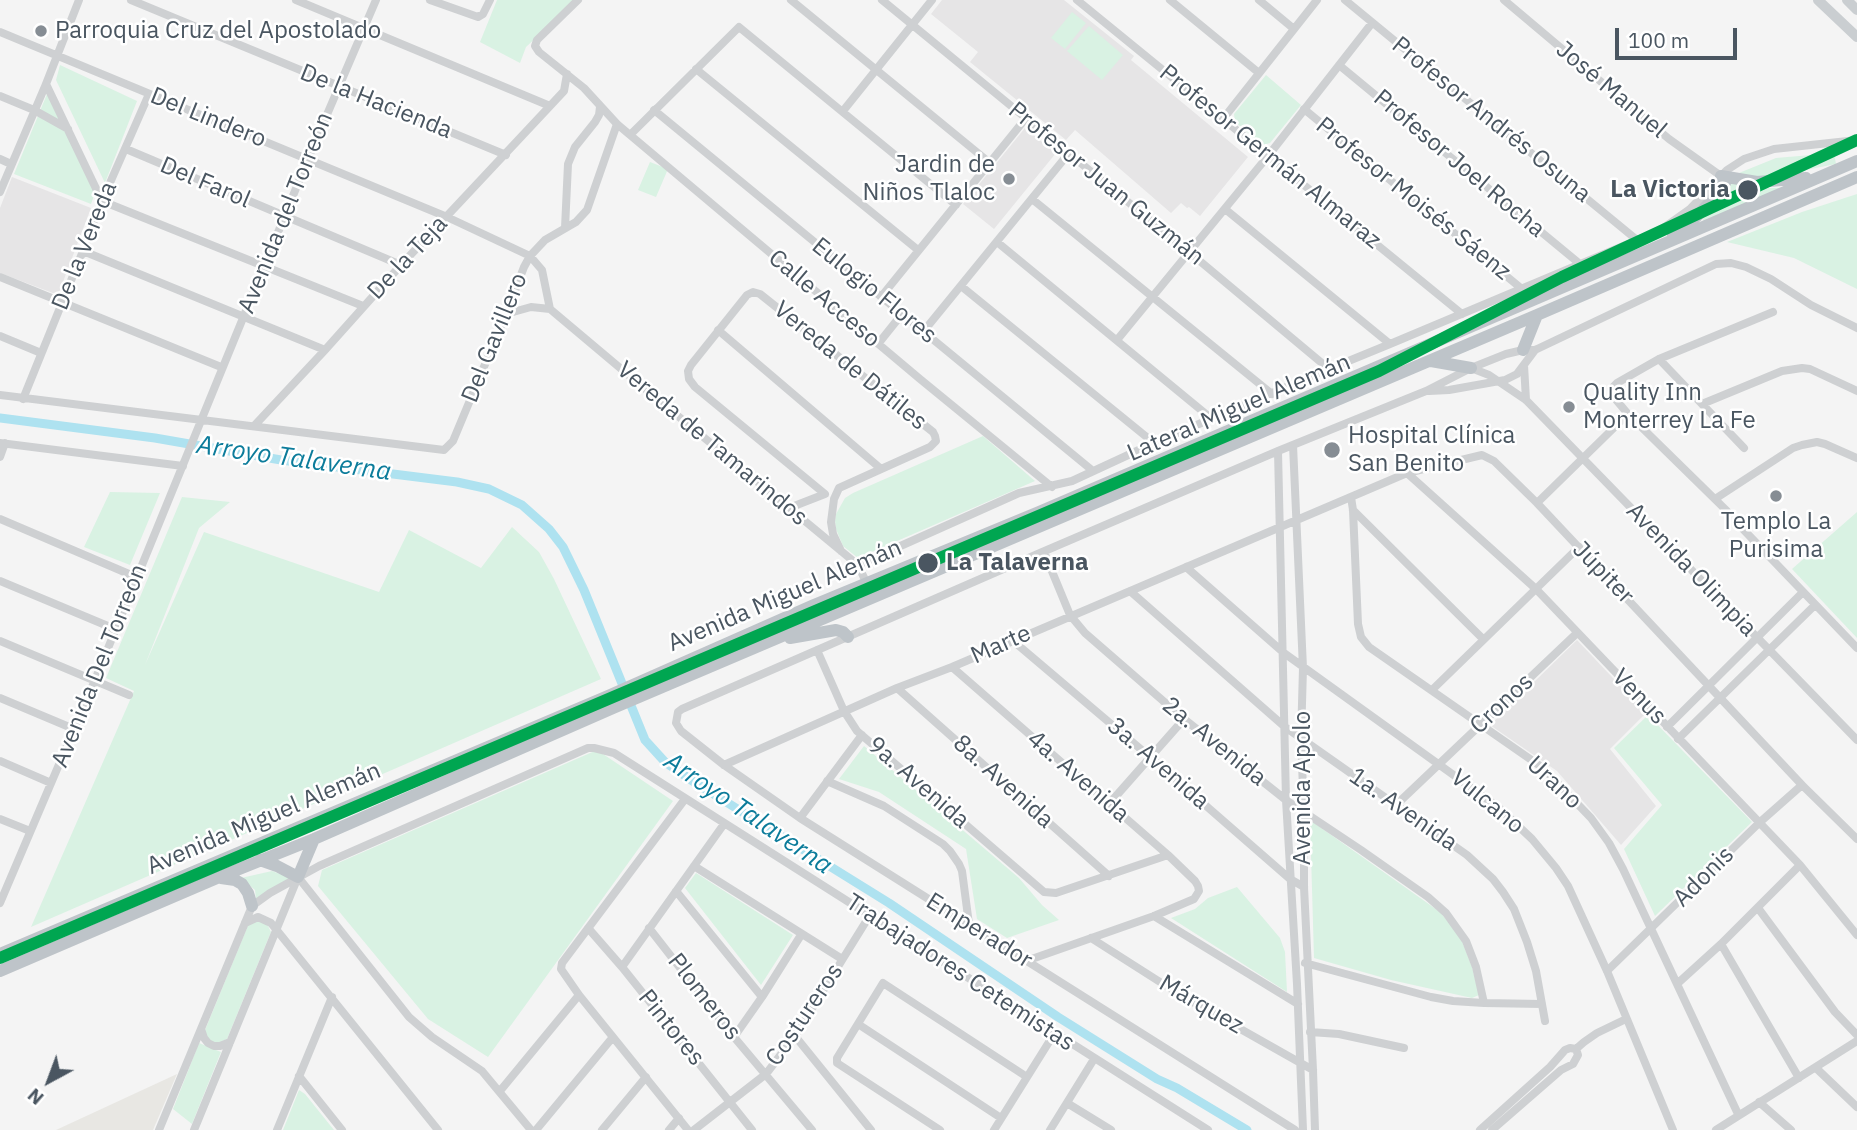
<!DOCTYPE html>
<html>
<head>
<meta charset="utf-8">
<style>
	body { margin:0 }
	#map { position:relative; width:1857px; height:1130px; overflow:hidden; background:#f4f4f4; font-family:"IBM Plex Sans",sans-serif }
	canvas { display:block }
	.north { position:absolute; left:14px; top:1046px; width:70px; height:70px; -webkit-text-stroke:5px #fff; paint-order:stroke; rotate:221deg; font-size:19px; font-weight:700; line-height:28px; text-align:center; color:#4a5661 }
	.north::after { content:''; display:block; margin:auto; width:24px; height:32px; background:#4a5661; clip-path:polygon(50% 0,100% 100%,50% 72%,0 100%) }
	.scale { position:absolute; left:1615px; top:28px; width:122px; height:32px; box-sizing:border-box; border:4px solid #4a5661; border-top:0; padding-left:9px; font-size:21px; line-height:24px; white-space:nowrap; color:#4a5661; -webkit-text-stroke:5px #fff; paint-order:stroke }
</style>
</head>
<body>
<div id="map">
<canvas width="1857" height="1130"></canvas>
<div class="north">N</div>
<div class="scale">100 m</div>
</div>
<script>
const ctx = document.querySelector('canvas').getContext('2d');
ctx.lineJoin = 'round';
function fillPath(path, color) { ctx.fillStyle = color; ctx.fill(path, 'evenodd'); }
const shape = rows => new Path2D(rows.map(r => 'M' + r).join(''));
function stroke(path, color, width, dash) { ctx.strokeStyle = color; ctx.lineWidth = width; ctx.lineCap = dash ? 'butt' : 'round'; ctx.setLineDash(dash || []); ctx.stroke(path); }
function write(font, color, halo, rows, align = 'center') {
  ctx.font = font + ' "IBM Plex Sans",sans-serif'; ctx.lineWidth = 5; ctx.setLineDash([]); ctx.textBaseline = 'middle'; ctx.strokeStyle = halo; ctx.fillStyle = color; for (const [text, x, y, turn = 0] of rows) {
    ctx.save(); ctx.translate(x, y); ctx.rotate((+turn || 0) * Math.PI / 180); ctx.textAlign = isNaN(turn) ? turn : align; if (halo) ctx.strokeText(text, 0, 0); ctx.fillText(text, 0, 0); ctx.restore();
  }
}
fillPath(shape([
	[177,1074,153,1130,56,1130]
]), '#e8e7e3');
fillPath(shape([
	[942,0,1064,0,1134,56,1131,60,1248,157,1200,216,1189,207,1187,208,1181,203,1171,213,1075,130,1066,140,970,62,978,52,931,14],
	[1025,128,1056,153,994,229,963,204],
	[12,177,91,208,58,295,0,273,0,208],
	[1577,640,1646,713,1610,749,1656,806,1621,845,1557,771,1490,725]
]), '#e6e5e6');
fillPath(shape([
	[497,0,576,0,526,47,520,63,480,42],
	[1072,12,1086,23,1065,49,1051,38],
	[1089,26,1123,55,1102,80,1067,51],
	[60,65,137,101,105,183,56,80],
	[1266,75,1301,105,1270,143,1263,145,1235,122,1234,114],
	[47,94,95,193,91,204,14,174],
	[1834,153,1836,164,1770,177,1734,175,1776,158],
	[650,162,668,169,656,197,638,190],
	[1734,181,1759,188,1784,188,1705,223,1702,218],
	[1857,194,1857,289,1794,258,1727,242,1802,212],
	[983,436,1035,481,858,558,843,546,836,529,835,521,836,514,845,498,853,493],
	[110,492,160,493,130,565,84,547],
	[182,497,230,502,199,528,145,665,204,532,379,592,409,530,481,568,512,527,539,552,554,579,601,679,31,927,134,691,106,678],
	[1857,512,1857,638,1792,569],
	[1648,715,1752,822,1655,916,1624,849,1662,805,1614,748],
	[864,746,1019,878,1042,905,1059,920,1007,938,977,919,966,849,879,792,839,779],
	[597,750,673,801,488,1057,428,1019,318,886,322,870],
	[1310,820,1440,912,1460,936,1472,967,1479,995,1472,998,1391,980,1314,958],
	[272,871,291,878,256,899,255,890,241,878],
	[696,873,793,935,761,985,685,888],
	[1237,887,1280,938,1285,952,1287,992,1171,918,1195,909,1208,898],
	[261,921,268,926,271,932,227,1039,220,1042,213,1042,207,1038,205,1030,249,923],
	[199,1043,221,1052,192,1124,173,1109],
	[299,1090,305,1094,334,1130,283,1130]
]), '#d9f2e3');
stroke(shape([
	[0,418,155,438,281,460,457,482,489,489,522,505,549,529,563,547,584,590,645,740,665,762,694,782,889,903,1058,1017,1157,1079,1177,1088,1247,1130]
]), '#aee2f0', 9);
stroke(shape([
	[131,0,506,155],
	[296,0,550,106],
	[430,0,478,17,483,14,490,0],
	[578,0,537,40,535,46,539,52,584,88,617,124,920,379,1052,487],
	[791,0,990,163],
	[882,0,1189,252,1329,369],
	[1077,0,1462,314],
	[1170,0,1259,73],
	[1259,0,1294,29],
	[1345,0,1637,240],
	[1504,0,1669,139,1721,176],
	[0,32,447,217,530,256,542,270,550,309],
	[1339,65,1580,264],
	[696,69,918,250],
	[46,84,102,201,363,306],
	[0,96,34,110,68,129],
	[1304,109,1522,289],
	[654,110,1093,471],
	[843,111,932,0],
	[1223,119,1317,0],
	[630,135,739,27,956,205],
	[126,149,401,265],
	[0,159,11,164],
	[0,192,46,84,79,0],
	[1032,199,1272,394],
	[1225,209,1390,344],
	[565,228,568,164,575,147,595,122,599,115,600,107],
	[997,242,1212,419],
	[83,251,325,350],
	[0,277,221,367],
	[961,286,1154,443],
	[881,297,1026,118],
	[506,314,531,307,550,309,632,378,858,565,867,584],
	[718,330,880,468],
	[923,332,1069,153],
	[0,336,41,353],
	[1117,340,1268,156,1372,23],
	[878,344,902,314],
	[1659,359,1744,448],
	[1524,365,1526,400],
	[1471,368,1489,375,1526,400,1857,740],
	[1429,391,1449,390,1505,380,1517,374,1535,350],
	[0,395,444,450,453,441,506,314,524,267,530,256,545,240,576,222,587,210,617,124],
	[23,399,83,251,102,201,149,94],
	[1702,404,1782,371,1802,368,1810,369,1857,391],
	[254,426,325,350,401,265,550,106,564,91,567,74],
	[0,443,183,466],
	[1293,445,1303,668,1301,739,1304,813,1304,887,1313,1070,1315,1130],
	[1278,451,1286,800,1297,984,1303,1130],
	[0,457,5,443],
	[1407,473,1536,589,1800,865,1857,935],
	[1351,497,1353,510,1358,624,1361,637,1369,647,1543,768,1591,818,1609,843,1623,869,1738,1114],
	[1715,499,1793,448,1802,445,1817,442,1825,444,1857,458],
	[1537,503,1628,414],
	[789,508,825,494,695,387,689,379,688,371,691,365,747,295,753,292,760,294,933,432,935,436,936,441,930,447,839,488,834,499,831,522,833,534,841,551],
	[1353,510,1483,639],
	[1727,511,1628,414,1612,395,1611,389,1617,383,1659,359,1773,312],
	[0,519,136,577],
	[1740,526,1857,648],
	[1044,552,1070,615,1085,633,1184,719,1286,800,1361,850,1428,897,1446,913,1466,941,1476,967,1484,1003],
	[858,565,1019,493,1072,481,1154,443,1329,369,1390,344,1659,231,1690,209,1727,170,1744,159,1774,149,1857,140],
	[1186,567,1284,653,1498,807,1532,839,1556,868,1568,886,1607,971,1673,1130],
	[0,581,115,629],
	[1130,591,1285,727,1467,855,1493,879,1503,892,1514,909,1527,942,1536,971,1545,1021],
	[1012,640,1150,757,1290,879,1304,887],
	[0,641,129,695],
	[817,650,844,711,857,731,1044,892,1056,893,1168,855],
	[952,667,1168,855,1195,881,1198,886,1199,891,1194,899,1154,916,1026,961],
	[897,688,1109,876],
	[1432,690,1579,547],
	[0,698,74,729],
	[1667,727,1803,592],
	[1678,739,1815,605],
	[0,761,51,783],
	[724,765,897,688,952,667,1407,473,1482,455,1494,461,1537,503,1802,785,1857,839],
	[827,781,884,806,943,844,950,851,959,864,962,871,969,924],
	[685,799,562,963,561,969,579,995,688,1130],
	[1109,804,1184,719],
	[1396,805,1577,633],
	[800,818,862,735],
	[0,819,30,831],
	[694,866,842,959],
	[298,877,409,1017,432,1037,482,1071,531,1130],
	[676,891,762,997],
	[0,903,95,680,308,159,376,0],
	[1758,908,1835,1012,1857,1035],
	[1154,916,1298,1004],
	[245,923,258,917,271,923,438,1130],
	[588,928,622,967,752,1130],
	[649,928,734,1037,812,1130],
	[1091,938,1182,996,1313,1070],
	[1721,944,1799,1078],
	[1305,963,1431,997,1453,1001,1484,1003,1542,1004],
	[622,967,724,824],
	[1607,971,1759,823,1802,785],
	[1677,984,1721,944,1800,865],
	[858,1024,1001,1118],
	[201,1029,204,1038,208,1043,214,1046,220,1046,230,1042],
	[1310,1032,1339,1034,1404,1048],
	[795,1036,871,1130],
	[734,1037,762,997,801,935],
	[1816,1068,1857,1107],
	[299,1076,342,1130],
	[500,1091,579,995],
	[1759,1102,1791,1130],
	[1067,1103,1111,1130],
	[159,1130,252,906,270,893,319,866,588,748,594,748,614,753,1208,1130],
	[194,1130,298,877],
	[277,1130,332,997],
	[536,1130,613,1037],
	[602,1130,646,1077],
	[669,1130,679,1118],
	[694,1130,766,1074,795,1036,870,915],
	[940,1130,837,1063,837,1058,883,983,1027,1077],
	[994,1130,1054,1034],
	[1050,1130,1094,1059],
	[1295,1130,800,818,724,765,681,731,676,723,678,712,682,709,1040,553,1278,451,1426,391,1471,368,1506,354,1523,350,1535,350,1716,264,1731,263,1746,267,1771,279,1811,305,1857,328],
	[1480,1130,1550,1067,1565,1050,1570,1048,1576,1049],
	[1492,1130,1561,1070,1573,1064,1578,1055,1576,1049,1584,1042,1597,1033,1626,1019],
	[1716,1130,1857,1041]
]), '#ced0d2', 8);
stroke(shape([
	[1818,0,1857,37],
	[1847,0,1857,10]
]), '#caced1', 10);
stroke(shape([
	[1673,235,1697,216,1718,193,1725,183,1721,176,1757,182,1806,178],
	[1523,350,1537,315],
	[1431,361,1471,368],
	[790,638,836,630,843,632,848,637],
	[260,860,277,866,298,877,314,839],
	[221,878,235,880,242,884,248,893,252,906],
	[0,954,608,696,814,605,1039,512,1857,161],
	[0,971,217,878,314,839,613,708,1537,315,1857,177]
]), '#bec4c9', 12);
stroke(shape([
	[0,958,1379,371,1562,277,1857,140]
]), '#00a651', 12);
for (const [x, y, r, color] of [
	[41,31,7,"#868d94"],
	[1009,179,7,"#868d94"],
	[1748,190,11,"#4a5661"],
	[1569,407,7,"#868d94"],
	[1332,450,9,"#868d94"],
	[1776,496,7,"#868d94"],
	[928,563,11,"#4a5661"]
]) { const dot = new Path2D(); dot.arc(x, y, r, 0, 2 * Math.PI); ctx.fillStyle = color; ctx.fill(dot); stroke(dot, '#fff', 2.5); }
write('24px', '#4a5661', '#fff', [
	["Parroquia Cruz del Apostolado",55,31],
	["Jardin de",995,165,"right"],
	["Niños Tlaloc",995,193,"right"],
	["Quality Inn",1583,393],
	["Monterrey La Fe",1583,421],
	["Hospital Clínica",1348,436],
	["San Benito",1348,464],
	["Templo La",1776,522,"center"],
	["Purisima",1776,550,"center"]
], 'left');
write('24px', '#4a5661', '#fff', [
	["José Manuel",1611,90,40],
	["De la Hacienda",376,102,22],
	["Del Lindero",208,118,22],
	["Profesor Andrés Osuna",1491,120,39],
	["Profesor Germán Almaraz",1270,157,39],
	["Profesor Joel Rocha",1459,164,40],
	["Del Farol",205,183,23],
	["Profesor Juan Guzmán",1106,184,39],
	["Profesor Moisés Sáenz",1413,199,39],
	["Avenida del Torreón",286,213,-68],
	["De la Vereda",85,246,-68],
	["De la Teja",408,258,-47],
	["Eulogio Flores",874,291,39],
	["Calle Acceso",824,299,40],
	["Del Gavillero",495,338,-68],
	["Vereda de Dátiles",850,366,39],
	["Lateral Miguel Alemán",1239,408,-23],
	["Vereda de Tamarindos",712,444,40],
	["Avenida Olimpia",1691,570,46],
	["Júpiter",1603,573,46],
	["Avenida Miguel Alemán",785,596,-23],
	["Marte",1001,645,-24],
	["Avenida Del Torreón",100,666,-68],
	["Venus",1639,697,46],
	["Cronos",1502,704,-43],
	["2a. Avenida",1214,742,39],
	["3a. Avenida",1158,764,41],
	["4a. Avenida",1078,777,41],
	["8a. Avenida",1003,782,42],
	["9a. Avenida",918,783,41],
	["Urano",1554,783,43],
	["Avenida Apolo",1303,788,-90],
	["Vulcano",1487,802,39],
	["1a. Avenida",1403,810,35],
	["Avenida Miguel Alemán",264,819,-23],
	["Adonis",1704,877,-45],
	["Emperador",979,931,32],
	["Trabajadores Cetemistas",960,973,33],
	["Plomeros",704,997,52],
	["Márquez",1201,1005,30],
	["Costureros",805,1015,-56],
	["Pintores",671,1028,51]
]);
write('bold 24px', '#4a5661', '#fff', [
	["La Victoria",1730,190],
	["La Talaverna",946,563,"left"]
], 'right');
write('italic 26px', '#0c7c9b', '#fff', [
	["Arroyo Talaverna",294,459,8],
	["Arroyo Talaverna",748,814,34]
]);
</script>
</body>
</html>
